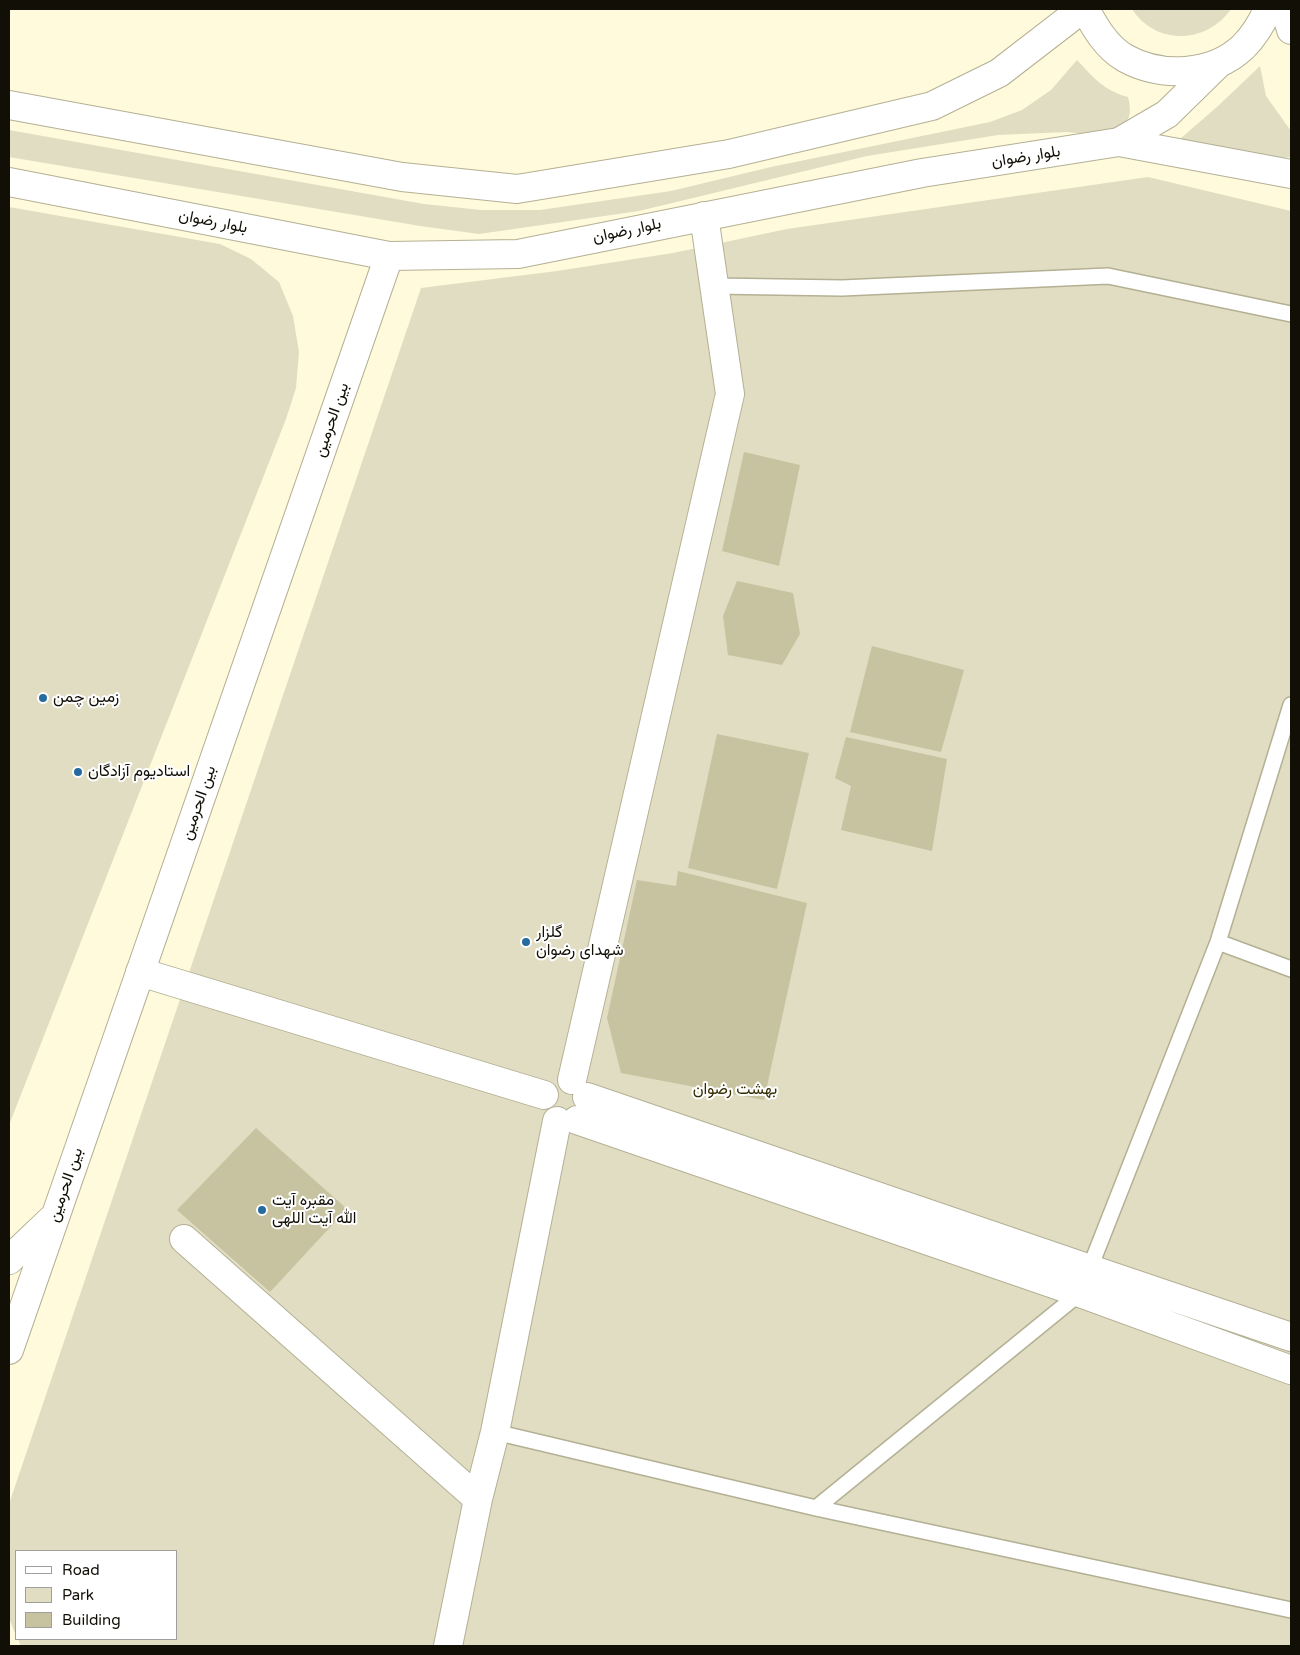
<!DOCTYPE html>
<html>
<head>
<meta charset="utf-8">
<style>
	body { margin:0 }
	#map { position:relative; width:1300px; height:1655px; overflow:hidden; background:#fffadc; font-family:"Varela Round",sans-serif }
	canvas { display:block }
	.frame { position:absolute; inset:0; border:10px solid #110f06; pointer-events:none }
	.legend { position:absolute; left:15px; top:1550px; width:162px; height:90px; box-sizing:border-box; background:#fff; border:1px solid #a09f9b; margin:0; padding:6px 9px; list-style:none; font-size:15px; color:#110f06 }
	.legend li { display:flex; align-items:center; gap:10px; height:25px }
	.legend b { width:25px; border:1px solid #a09f9b }
</style>
</head>
<body>
<div id="map">
<canvas width="1300" height="1655"></canvas>
<div class="frame"></div>
<ul class="legend">
<li><b style="height:6px;background:#fff"></b>Road</li>
<li><b style="height:14px;background:#e1ddc2"></b>Park</li>
<li><b style="height:14px;background:#c7c29f"></b>Building</li>
</ul>
</div>
<script>
const ctx = document.querySelector('canvas').getContext('2d');
ctx.lineJoin = 'round';
function fillPath(path, color) { ctx.fillStyle = color; ctx.fill(path, 'evenodd'); }
function strokePath(path, color, width, dash) { ctx.strokeStyle = color; ctx.lineWidth = width; ctx.lineCap = dash ? 'butt' : 'round'; ctx.setLineDash(dash || []); ctx.stroke(path); }
function write(font, color, halo, rows, align = 'center') {
  ctx.font = font + ' "Varela Round",Vazirmatn,sans-serif'; ctx.lineWidth = 4; ctx.setLineDash([]); ctx.textBaseline = 'middle'; ctx.strokeStyle = halo; ctx.fillStyle = color; for (const [text, x, y, turn = 0] of rows) {
    ctx.save(); ctx.translate(x, y); ctx.rotate((+turn || 0) * Math.PI / 180); ctx.textAlign = isNaN(turn) ? turn : align; if (halo) ctx.strokeText(text, 0, 0); ctx.fillText(text, 0, 0); ctx.restore();
  }
}
const green = new Path2D(`
	M1132,9H1231C1207,44 1156,46 1132,9Z
	M1077,60C1094,78 1103,90 1128,97C1132,114 1130,118 1120,132L1085,134L1067,132L998,135L867,156L639,211L479,234L420,226L9,157V130L424,204L481,210H540L671,191L771,167L990,122L1022,110L1051,90Z
	M1260,66L1266,96L1291,131V157L1280,158L1220,146L1173,145L1218,106Z
	M1148,177L1291,211V1646H21L18,1639H176V1551H16V1636L9,1618V1504L421,288L557,271L673,253L787,229Z
	M9,207L220,244L251,259L279,282L293,316L299,352L296,388L286,419L9,1125Z`);
const building = new Path2D(`
	M744,452L800,465L779,566L722,551Z
	M737,581L793,593L800,634L782,665L728,655L723,616Z
	M872,646L964,670L941,752L850,732Z
	M717,734L809,753L777,889L688,868Z
	M846,737L947,759L932,851L841,830L851,786L835,778Z
	M678,871L807,903L764,1100L621,1073L607,1018L637,880L676,886Z
	M256,1128L347,1209L270,1292L177,1210Z`);
const service = new Path2D(`
	M714,286L842,288L1108,276L1291,314
	M1218,942L1291,969
	M495,1432L816,1508L1291,1610
	M816,1508L1080,1293L1218,942L1291,705`);
const minor = new Path2D(`
	M140,972L544,1095
	M572,1080L730,394L704,216
	M587,1097L1090,1269L1291,1337
	M577,1120L1080,1293L1291,1370
	M184,1239L478,1499
	M448,1646L478,1499L495,1432L557,1121`);
const tertiary = new Path2D(`
	M1285,9L1291,30
	M1119,142L1291,174
	M9,1260L52,1219
	M9,1350L389,256`);
const secondary = new Path2D(`
	M1085,9C1095,27 1106,47 1125,58C1161,78 1212,76 1243,47C1254,36 1262,23 1268,9
	M9,105L402,177L517,189L729,154L932,106L999,73L1082,9
	M9,182L389,256L518,254L922,173L1119,142L1167,114L1219,63`);
const markers = [
	[43,698,5,"#256b9f"],
	[78,772,5,"#256b9f"],
	[526,942,5,"#256b9f"],
	[262,1210,5,"#256b9f"]
];
const streetNames = [
	["بلوار رضوان",1026,157,-9],
	["بلوار رضوان",213,222,11],
	["بلوار رضوان",627,231,-12],
	["بین الحرمین",332,420,-71],
	["بین الحرمین",199,803,-71],
	["بین الحرمین",66,1185,-71]
];
const poiNames = [
	["زمین چمن",53,698],
	["استادیوم آزادگان",88,772],
	["گلزار",536,933],
	["شهدای رضوان",536,951],
	["مقبره آیت",272,1201],
	["الله آیت اللهی",272,1219]
];
const parkNames = [
	["بهشت رضوان",735,1090]
];
fillPath(green, '#e1ddc2');
fillPath(building, '#c7c29f');
strokePath(service, '#b4b094', 18);
strokePath(minor, '#b4b094', 30);
strokePath(tertiary, '#b4b094', 30);
strokePath(secondary, '#b4b094', 30);
strokePath(service, '#fff', 15);
strokePath(minor, '#fff', 28);
strokePath(tertiary, '#fff', 28);
strokePath(secondary, '#fff', 28);
for (const [x, y, r, color] of markers) { const dot = new Path2D(); dot.arc(x, y, r, 0, 2 * Math.PI); ctx.fillStyle = color; ctx.fill(dot); strokePath(dot, '#fff', 2); }
write('16px', '#110f06', '#fff', streetNames);
write('16px', '#110f06', '#fff', poiNames, 'left');
write('16px', '#332c00', '#fff', parkNames);
</script>
</body>
</html>
